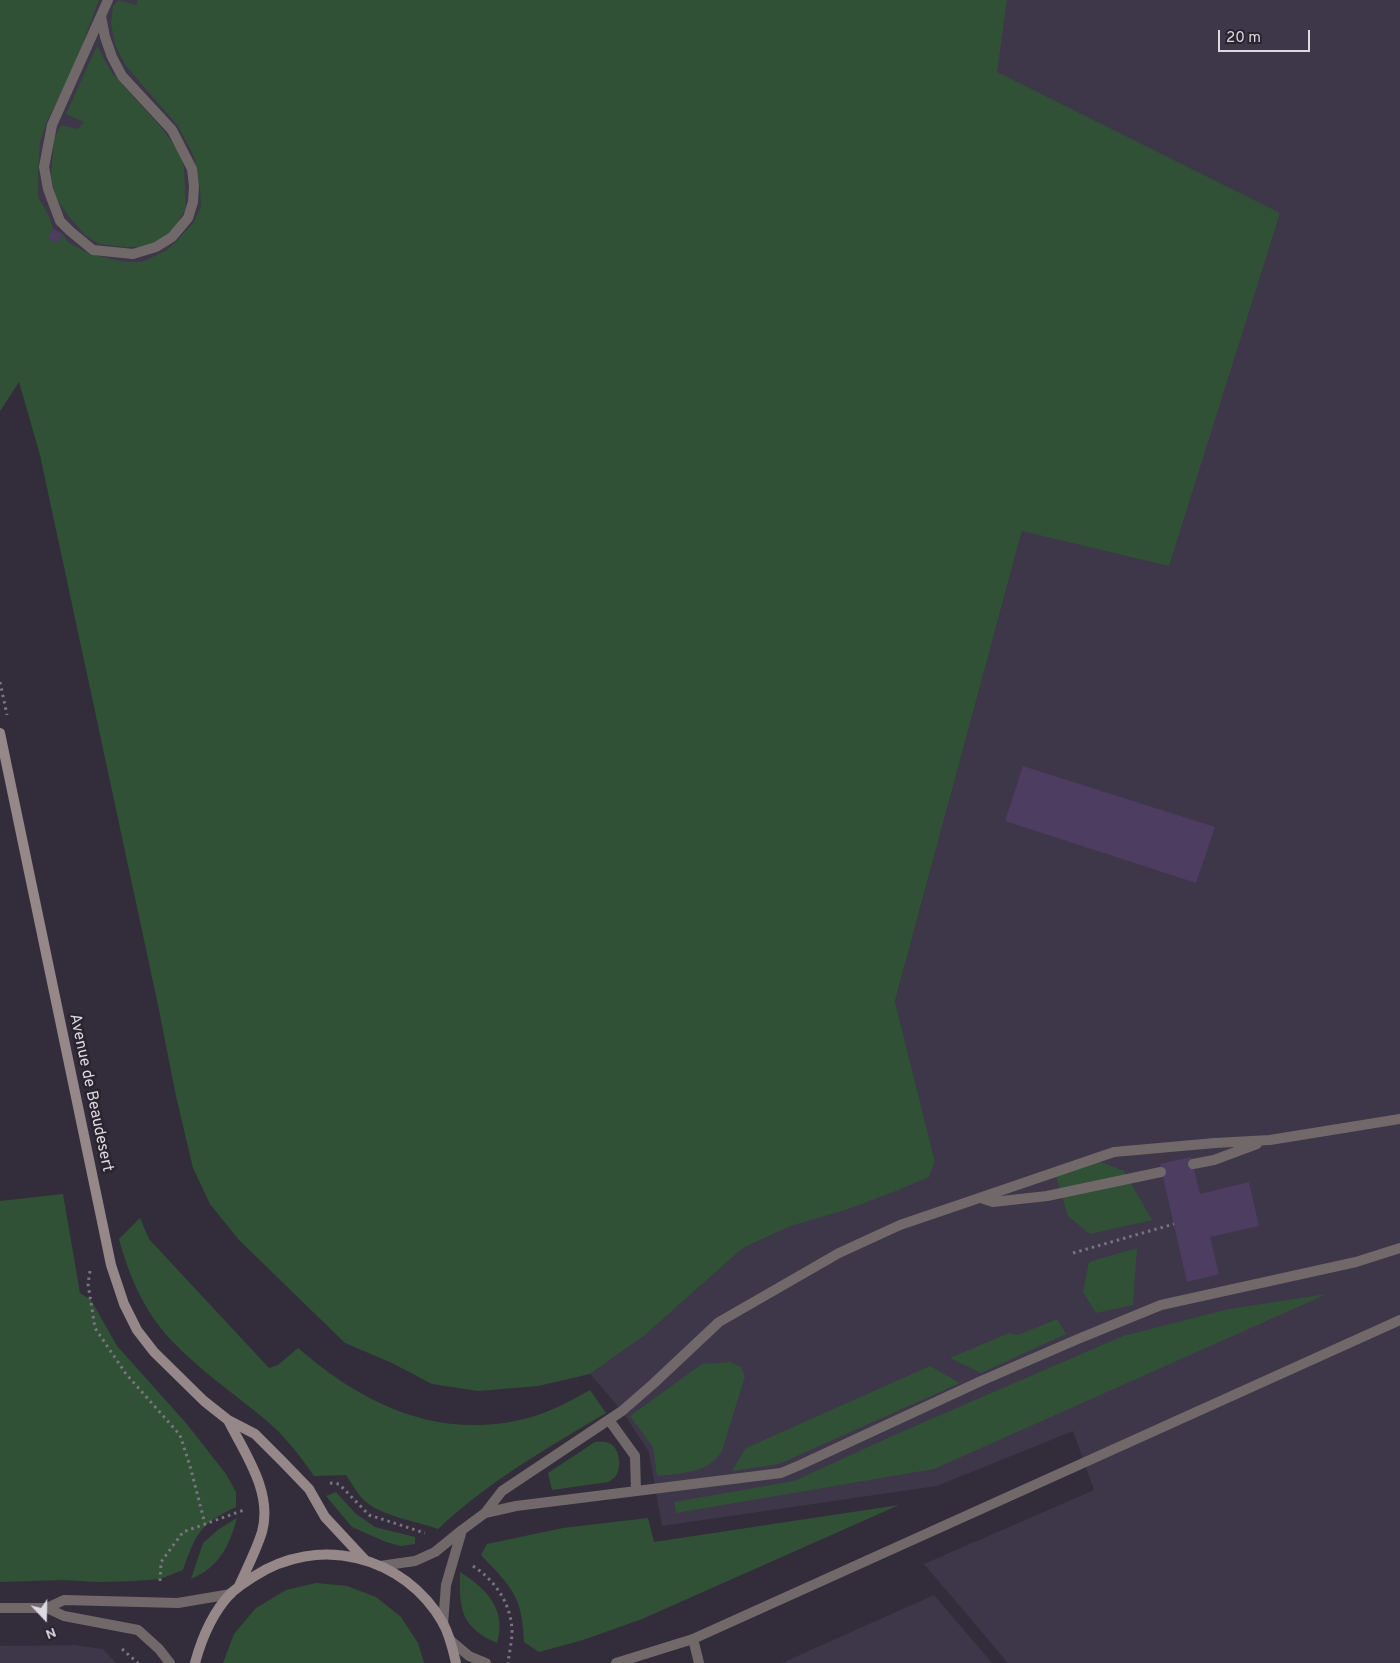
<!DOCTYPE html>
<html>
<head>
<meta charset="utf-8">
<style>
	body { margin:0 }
	#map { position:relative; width:1400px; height:1663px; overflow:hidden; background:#332d3b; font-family:Overpass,sans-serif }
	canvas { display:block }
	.north { position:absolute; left:20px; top:1593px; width:50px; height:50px; -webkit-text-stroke:4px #292430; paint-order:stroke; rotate:159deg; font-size:14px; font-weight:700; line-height:20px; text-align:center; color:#dcd9e2 }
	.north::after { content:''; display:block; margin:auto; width:18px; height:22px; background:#dcd9e2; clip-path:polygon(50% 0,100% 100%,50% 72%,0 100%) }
	.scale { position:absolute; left:1218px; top:30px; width:92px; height:22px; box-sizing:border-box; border:2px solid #dcd9e2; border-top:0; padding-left:6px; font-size:15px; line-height:18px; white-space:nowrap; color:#dcd9e2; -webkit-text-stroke:4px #292430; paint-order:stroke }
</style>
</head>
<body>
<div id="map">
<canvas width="1400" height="1663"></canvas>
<div class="north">N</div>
<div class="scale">20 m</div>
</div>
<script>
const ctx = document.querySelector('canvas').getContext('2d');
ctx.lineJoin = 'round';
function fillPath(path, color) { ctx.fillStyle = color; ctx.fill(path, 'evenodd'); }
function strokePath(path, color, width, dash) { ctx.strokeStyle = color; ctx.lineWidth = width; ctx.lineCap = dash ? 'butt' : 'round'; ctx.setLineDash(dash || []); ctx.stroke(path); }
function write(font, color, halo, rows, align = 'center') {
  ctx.font = font + ' Overpass,sans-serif'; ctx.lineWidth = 5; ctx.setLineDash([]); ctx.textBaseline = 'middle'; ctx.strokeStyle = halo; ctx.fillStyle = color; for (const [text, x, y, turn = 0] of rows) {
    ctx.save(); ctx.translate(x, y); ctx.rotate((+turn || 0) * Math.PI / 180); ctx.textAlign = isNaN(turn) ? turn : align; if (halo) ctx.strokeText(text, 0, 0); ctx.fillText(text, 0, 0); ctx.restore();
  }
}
const built = new Path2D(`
	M0,0H1400V1663H1008L924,1564L1094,1490L1073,1431L937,1486L662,1526L649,1452L622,1411L590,1374L645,1335L743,1248L791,1226L891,1193L935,1161L895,1001L1022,531L1280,213L19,381L0,411Z
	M934,1595L992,1663H782L813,1649Z
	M74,1645L103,1649L116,1663H0V1646Z`);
const green = new Path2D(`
	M0,0H99L72,72L47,121L40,142L38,173V197L49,216L53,229L49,239L58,243L63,234L68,242L90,254L125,262H142L167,250L175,243L194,222L201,206L200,187L194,156L178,126L126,66L115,45L111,23L113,6L119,0L136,5L138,0H1007L997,72L1280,213L1169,566L1022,531L895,1001L935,1161L929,1177L891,1193L848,1209L791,1226L743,1248L645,1335L590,1374L538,1386L478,1391L432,1384L392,1363L345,1343L239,1240L210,1204L193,1168L176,1096L158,1005L40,455L19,382L0,411Z
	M97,46L112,73L160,126L179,152L184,167L186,208L178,222L169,233L156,242L140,247H125L99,244L85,235L67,214L56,198L51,176L54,139L61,125L78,129L84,122L66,114Z
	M1095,1160L1124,1171L1152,1220L1090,1234L1068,1216L1056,1176Z
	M63,1194L80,1293L91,1300L117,1346L186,1423L226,1474L236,1492V1507C200,1524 196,1533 183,1570L160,1579L134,1581L98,1582L62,1580L0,1582V1201Z
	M140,1218L149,1239L269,1368L278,1365L298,1348C366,1407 444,1443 535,1416C554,1410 572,1400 590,1390L606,1413C547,1448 488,1482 438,1529C416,1521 381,1516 365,1501C357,1494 352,1483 346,1475L314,1476C300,1456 286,1437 267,1421C235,1394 199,1370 171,1340C144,1311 129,1276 119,1239Z
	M1137,1248L1133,1305L1096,1313L1083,1292L1089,1262Z
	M1327,1294L934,1469L676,1513L674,1502L794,1481L899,1433L1123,1336L1229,1309Z
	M1057,1319L1066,1334L981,1373L950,1358L1009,1333L1018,1335Z
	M730,1362L741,1367L745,1376L722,1451C708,1474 681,1473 657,1476L653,1447L630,1416L702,1364Z
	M930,1366L960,1383L779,1464L732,1471L746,1448Z
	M595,1442C600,1442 606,1441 611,1444C620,1450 622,1469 615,1477C613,1479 611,1480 608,1482L552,1490L548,1473Z
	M336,1492L355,1513L375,1527L415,1537V1544L401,1546L386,1542L352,1527L326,1496Z
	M899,1505L642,1619L583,1640L539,1652L524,1642C522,1595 512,1588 481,1555L487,1544L563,1528L648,1518L654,1542Z
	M237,1518C229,1547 219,1567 191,1579L203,1543L219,1529Z
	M460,1572C487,1589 507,1610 497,1643C461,1627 459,1610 460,1572Z
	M316,1583L347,1586L376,1597L401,1617L418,1643L424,1663H223L234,1634L256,1608L286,1590Z`);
const building = new Path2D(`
	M53,229L63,234L58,243L48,238Z
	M1023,766L1215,827L1196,883L1005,821Z
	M1191,1157L1200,1194L1249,1182L1259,1226L1210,1237L1219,1274L1187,1282L1160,1164Z`);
const path = new Path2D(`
	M0,682L7,715
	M1073,1253L1174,1224
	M90,1271L88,1284L95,1328L126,1374L180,1435L190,1466L205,1524
	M330,1483L339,1484L369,1515L425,1533
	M473,1566C496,1581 511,1604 512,1631C512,1642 509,1653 508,1663
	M160,1581L161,1562L183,1532L244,1510
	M122,1649L138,1663`);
const lane = new Path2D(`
	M101,16L105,37L112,57L122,76L172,130L192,169L194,186L193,202L188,218L172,237L156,247L133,254L93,250L70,231L60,221L48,189L44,167L52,125L108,0
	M1193,1164L1214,1160L1257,1144
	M981,1198L993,1202L1047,1196L1161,1172
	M609,1420L635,1456L636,1491
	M485,1513L516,1506L781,1473L800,1465L981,1381L1078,1339L1161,1305L1356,1262L1400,1248
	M462,1530L485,1513L502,1491L622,1411L653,1384L719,1322L839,1253L900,1225L1114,1152L1215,1143L1270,1140L1400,1119
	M380,1566L415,1561L435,1552L462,1530L446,1585L443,1624
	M693,1639L699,1663
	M450,1640L469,1656L486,1663
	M616,1663L693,1639L1400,1320`);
const street = new Path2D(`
	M0,1608H47L64,1600L178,1603L231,1594
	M47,1608L64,1616L138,1630L159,1649L170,1663`);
const secondary = new Path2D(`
	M0,733L100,1212L111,1265L124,1304L137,1330L154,1352L204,1401L228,1420L255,1434L283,1462L309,1489L325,1517L365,1560
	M228,1420C245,1454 273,1492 262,1532C256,1551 247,1568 239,1586
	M195,1663C202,1637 212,1613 231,1593C238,1587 245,1582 253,1577C318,1534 404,1555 443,1623C450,1636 453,1650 456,1663`);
const streetNames = [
	["Avenue de Beaudesert",90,1093,78]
];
fillPath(built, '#3e3649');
fillPath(green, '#315136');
fillPath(building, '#4c3d61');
strokePath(path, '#797480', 3, [2.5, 4]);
strokePath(lane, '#716969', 10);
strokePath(street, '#716969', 10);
strokePath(secondary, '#968889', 10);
write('16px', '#dcd9e2', '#292430', streetNames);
</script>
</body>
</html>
